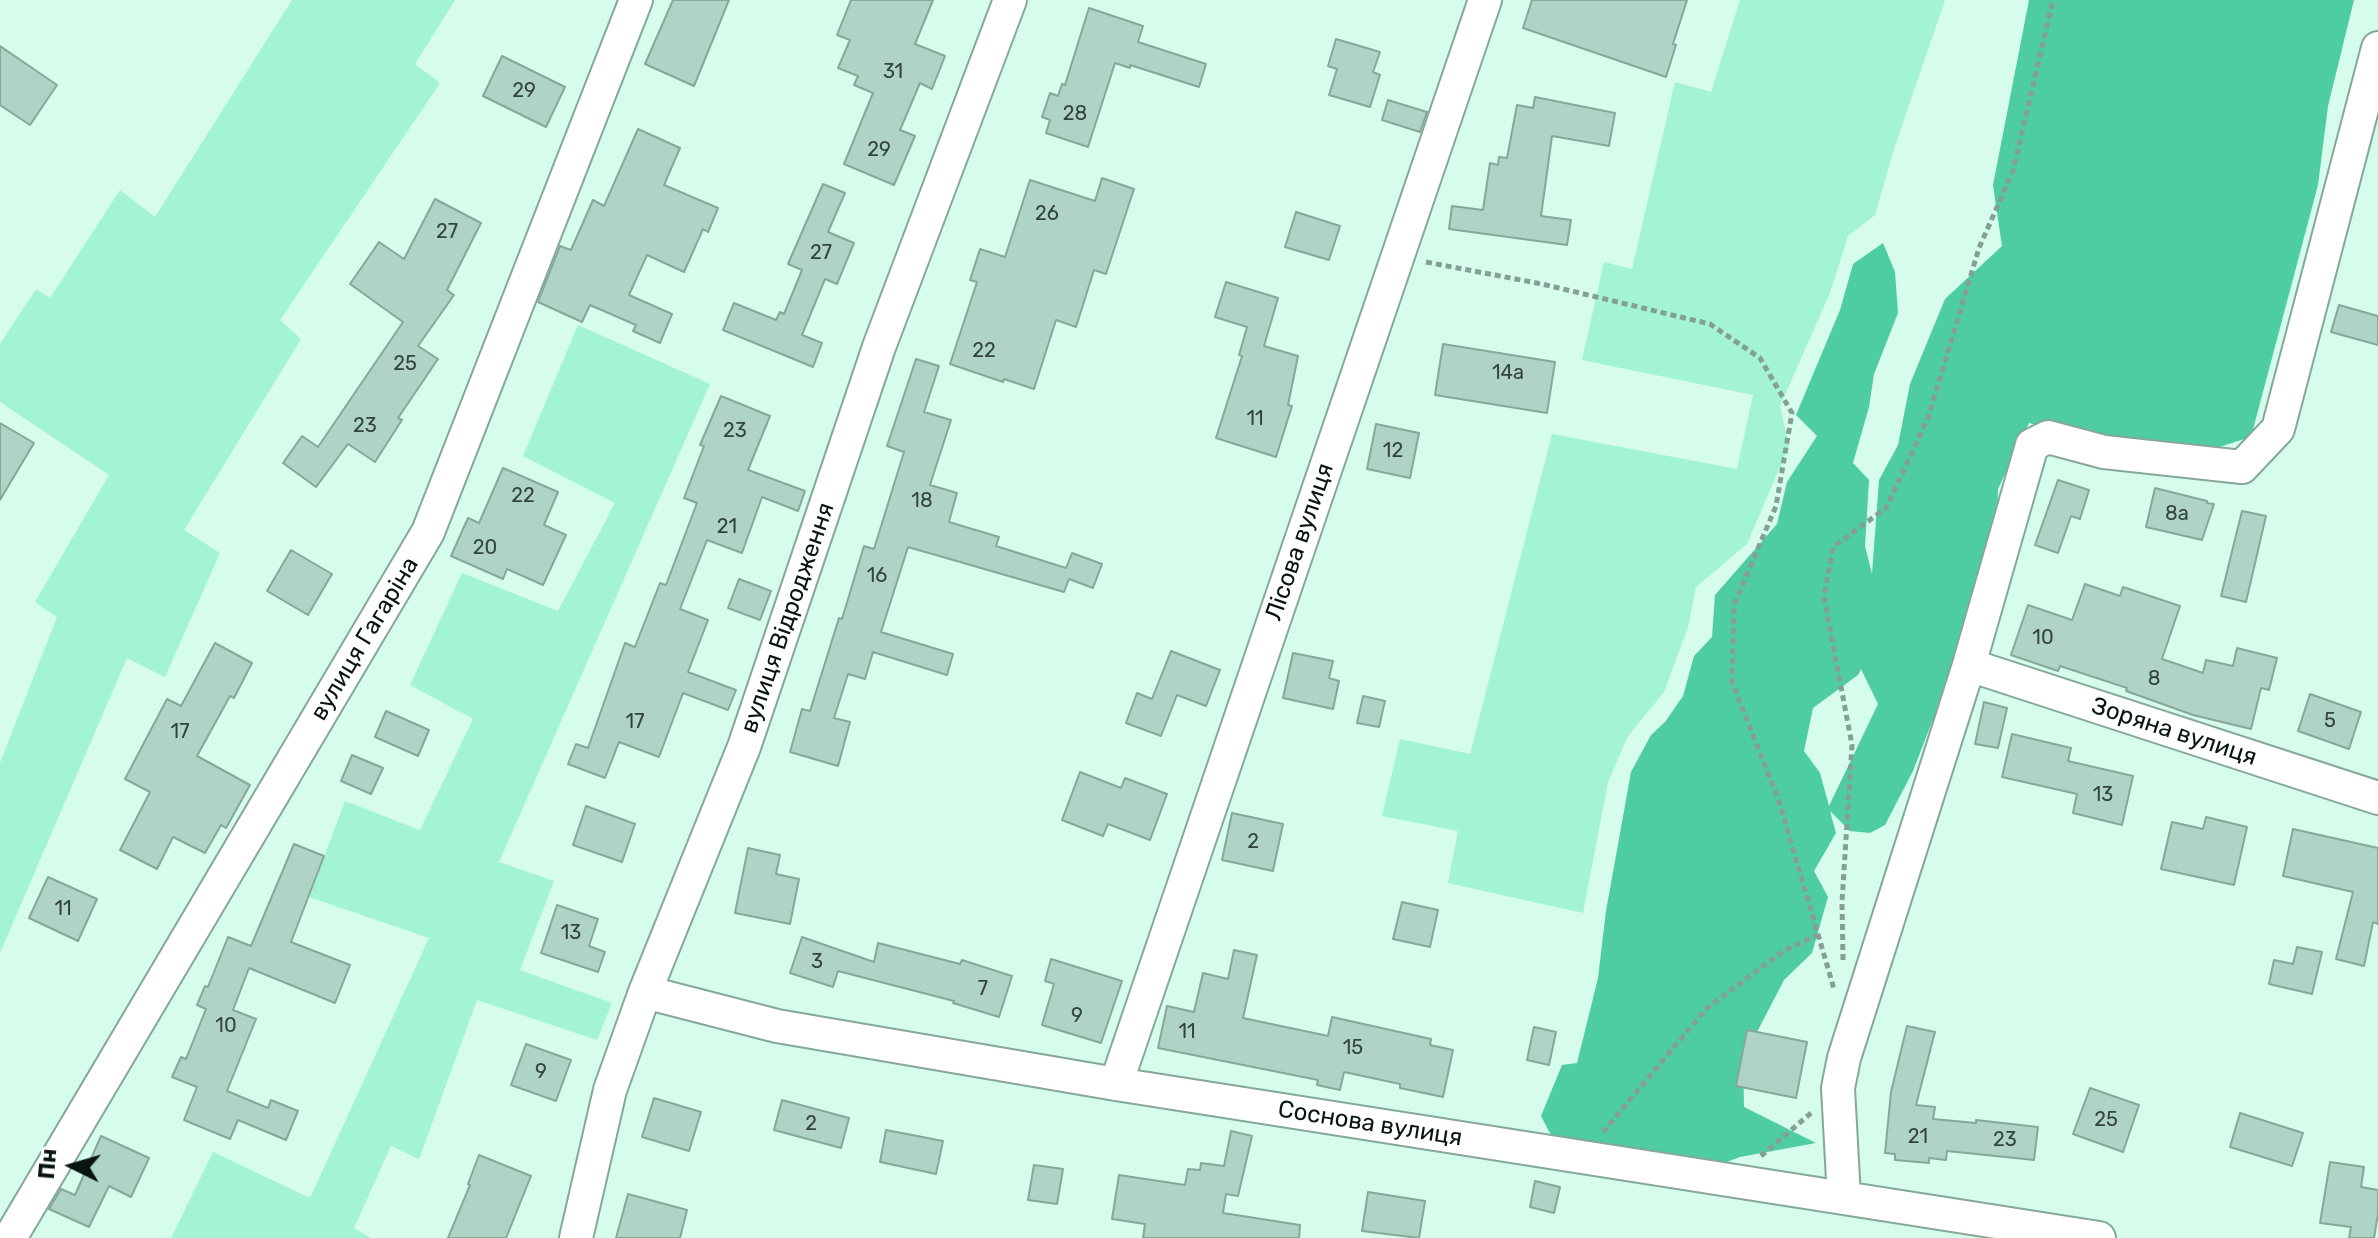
<!DOCTYPE html>
<html>
<head>
<meta charset="utf-8">
<style>
	body { margin:0 }
	#map { position:relative; width:2378px; height:1238px; overflow:hidden; background:#d6fcec; font-family:Rubik,sans-serif }
	canvas { display:block }
	.north { position:absolute; left:32px; top:1126px; width:80px; height:80px; -webkit-text-stroke:6px #fff; paint-order:stroke; rotate:275deg; font-size:22px; font-weight:700; line-height:32px; text-align:center; color:#081510 }
	.north::after { content:''; display:block; margin:auto; width:28px; height:36px; background:#081510; clip-path:polygon(50% 0,100% 100%,50% 72%,0 100%) }
</style>
</head>
<body>
<div id="map">
<canvas width="2378" height="1238"></canvas>
<div class="north">Пн</div>
</div>
<script>
const ctx = document.querySelector('canvas').getContext('2d');
ctx.lineJoin = 'round';
function fillPath(path, color) { ctx.fillStyle = color; ctx.fill(path, 'evenodd'); }
function strokePath(path, color, width, dash) { ctx.strokeStyle = color; ctx.lineWidth = width; ctx.lineCap = dash ? 'butt' : 'round'; ctx.setLineDash(dash || []); ctx.stroke(path); }
function write(font, color, halo, rows, align = 'center') {
  ctx.font = font + ' Rubik,sans-serif'; ctx.lineWidth = 7; ctx.setLineDash([]); ctx.textBaseline = 'middle'; ctx.strokeStyle = halo; ctx.fillStyle = color; for (const [text, x, y, turn = 0] of rows) {
    ctx.save(); ctx.translate(x, y); ctx.rotate((+turn || 0) * Math.PI / 180); ctx.textAlign = isNaN(turn) ? turn : align; if (halo) ctx.strokeText(text, 0, 0); ctx.fillText(text, 0, 0); ctx.restore();
  }
}
const green = new Path2D(`
	M292,0H455L415,64L440,83L280,320L301,339L184,530L220,553L165,677L127,658L0,953V763L57,617L35,602L109,475L0,402V344L36,289L50,298L120,190L155,217Z
	M1740,0H1945L1893,152L1875,215L1848,236L1830,293L1780,406L1789,446L1747,544L1696,587L1688,627L1664,692L1628,736L1608,782L1583,913L1448,883L1458,831L1382,816L1400,739L1470,754L1552,434L1737,469L1753,395L1582,360L1604,262L1632,269L1675,82L1711,92Z
	M578,325L710,384L499,862L554,881L520,970L612,1003L597,1040L477,1000L419,1159L391,1146L354,1228L371,1238H171L213,1152L310,1198L429,938L309,897L345,801L420,830L473,719L410,685L462,573L558,611L615,503L523,456Z`);
const forest = new Path2D(`
	M2029,0H2354L2328,106L2318,185L2251,437L2200,453L2077,435L2029,423L1998,489L1996,556L1913,771L1885,825L1870,833L1850,831L1830,811L1836,833L1814,871L1828,897L1812,953L1784,980L1743,1059L1744,1107L1816,1143L1740,1157L1700,1172L1564,1160L1541,1116L1562,1065L1577,1063L1598,978L1606,911L1631,772L1651,735L1665,722L1683,696L1694,656L1712,637L1715,595L1777,524L1787,482L1817,436L1796,415L1840,310L1853,264L1883,243L1895,272L1898,313L1874,374L1869,407L1853,463L1869,480L1865,546L1872,574L1879,480L1898,445L1910,384L1945,299L2002,246L1993,185ZM1861,669L1878,704L1829,806L1820,773L1804,751L1813,708L1858,675Z`);
const building = new Path2D(`
	M673,0H729L694,86L645,64Z
	M851,0H933L915,44L945,56L932,89L920,83L900,130L915,136L894,185L844,164L873,93L854,85L858,76L838,68L850,40L837,35Z
	M1532,0H1687L1673,44L1676,45L1666,77L1523,28Z
	M1089,8L1143,26L1138,42L1206,64L1199,87L1130,65V68L1115,63L1088,147L1046,133L1050,120L1042,117L1050,93L1058,96L1062,84L1065,85Z
	M1336,39L1380,52L1373,72L1380,75L1370,107L1329,95L1337,69L1328,66Z
	M0,46L57,85L30,125L0,105Z
	M502,56L565,87L546,127L483,96Z
	M1535,97L1615,113L1609,146L1552,136L1541,216L1571,220L1567,245L1449,229L1452,206L1483,210L1490,163L1498,165L1499,157L1507,158L1517,105L1533,108Z
	M1388,100L1427,112L1420,132L1382,120Z
	M638,129L680,148L664,185L718,208L708,232L703,229L684,272L647,255L629,295L672,314L660,343L633,331L636,325L590,305L582,322L538,302L560,246L571,250L593,200L604,206Z
	M1102,178L1134,189L1106,274L1094,270L1076,327L1056,320L1034,389L1004,379L1003,382L950,364L977,282L970,280L980,249L1005,257L1030,180L1095,201Z
	M823,184L845,193L828,232L854,243L837,284L825,279L802,335L822,343L813,367L723,330L734,303L776,320L780,312L784,314L802,270L788,264Z
	M435,199L481,223L447,290L454,295L418,346L438,359L398,418L402,420L375,462L348,444L316,487L283,463L302,436L318,447L403,322L350,284L379,242L404,259Z
	M1296,212L1340,226L1329,260L1285,247Z
	M1226,282L1278,298L1264,346L1298,356L1288,405L1292,406L1276,457L1216,438L1242,356L1239,355L1247,327L1215,317Z
	M2339,305L2378,316V345L2331,332Z
	M1443,344L1555,362L1547,413L1435,395Z
	M916,359L939,366L924,412L951,420L930,485L957,493L949,522L999,537L996,546L1066,568L1072,553L1102,564L1093,588L1069,579L1064,592L908,547L881,632L953,654L947,675L873,652L865,679L848,674L834,718L850,722L838,766L790,752L802,709L810,711L839,618L842,619L864,546L874,549L904,452L887,446Z
	M721,396L770,416L748,470L805,491L798,511L762,497L742,553L707,540L680,609L708,620L688,672L736,690L728,710L683,693L659,757L619,742L605,778L568,764L576,744L588,748L625,643L635,647L660,583L666,585L697,503L684,498L704,446L700,445Z
	M0,423L34,443L0,500Z
	M1376,424L1419,433L1410,478L1367,469Z
	M503,468L558,492L544,525L566,535L543,585L507,569L503,579L451,556L468,518L479,523Z
	M2058,480L2089,490L2080,519L2071,516L2058,553L2035,545Z
	M2155,488L2207,501V503L2214,504L2202,540L2146,527Z
	M2242,511L2266,516L2246,602L2221,596Z
	M291,550L332,574L308,615L267,591Z
	M739,579L771,591L760,620L728,608Z
	M2085,584L2120,596L2123,587L2180,606L2162,659L2203,673L2206,660L2233,666L2237,648L2277,658L2269,690L2261,688L2251,729L2193,715L2126,691L2127,688L2060,666L2058,671L2011,655L2028,605L2072,620Z
	M215,643L252,663L234,698L230,696L197,756L250,785L226,828L221,825L205,853L173,837L157,869L120,850L150,792L125,779L167,699L181,706Z
	M1171,651L1220,670L1206,706L1177,695L1161,736L1126,723L1137,693L1152,699Z
	M1293,653L1333,661L1329,678L1339,681L1333,709L1283,698Z
	M2310,694L2361,712L2349,749L2298,731Z
	M1363,696L1385,701L1379,727L1357,723Z
	M1984,702L2007,708L1998,748L1975,744Z
	M386,711L429,730L418,756L375,737Z
	M2012,734L2071,748L2068,761L2133,776L2122,825L2073,813L2077,794L2002,777Z
	M352,755L383,768L371,794L341,781Z
	M1080,772L1121,788L1125,778L1167,794L1150,840L1108,824L1103,836L1062,820Z
	M586,806L635,824L622,862L573,845Z
	M1232,813L1283,824L1273,871L1222,860Z
	M2206,817L2247,827L2234,885L2161,869L2172,822L2203,829Z
	M2293,829L2378,848V924L2373,922L2364,966L2336,959L2353,892L2283,876Z
	M294,844L324,856L291,942L350,965L335,1003L249,968L233,1010L256,1019L227,1091L268,1108L271,1100L298,1111L286,1140L238,1120L230,1139L184,1120L197,1087L172,1077L181,1057L186,1059L206,1009L197,1005L205,986L208,987L228,937L251,946Z
	M748,848L780,855L776,874L799,879L790,924L735,913Z
	M48,877L97,899L78,941L29,918Z
	M1402,902L1438,910L1430,947L1393,939Z
	M557,905L598,919L589,946L605,952L598,972L541,953Z
	M802,937L874,962L878,943L960,964L962,960L1012,976L999,1017L953,1003L954,1001L838,971L833,987L790,973Z
	M2297,947L2322,952L2312,994L2269,984L2274,960L2293,964Z
	M1234,950L1257,955L1243,1018L1328,1036L1332,1017L1431,1039L1430,1045L1453,1050L1443,1097L1400,1088V1084L1344,1072L1340,1090L1317,1085L1318,1080L1158,1048L1167,1006L1194,1012L1203,973L1228,979Z
	M1051,959L1122,981L1101,1043L1042,1025L1054,984L1045,981Z
	M1907,1026L1935,1032L1916,1105L1935,1107L1933,1119L1976,1123V1120L2038,1127L2034,1160L1947,1151L1946,1160L1929,1158V1163L1895,1160V1154L1885,1153L1891,1092Z
	M1534,1027L1556,1032L1549,1065L1527,1060Z
	M1747,1030L1807,1042L1796,1098L1736,1086Z
	M526,1044L571,1060L556,1101L511,1085Z
	M2090,1088L2139,1105L2123,1152L2073,1134Z
	M654,1098L701,1112L689,1151L642,1137Z
	M782,1100L849,1118L841,1148L774,1130Z
	M2240,1113L2303,1133L2292,1166L2230,1147Z
	M886,1130L943,1141L936,1174L880,1162Z
	M1231,1131L1252,1136L1238,1196L1226,1194L1223,1213L1300,1225L1299,1238H1143L1145,1224L1112,1219L1119,1175L1185,1185L1188,1169L1200,1170L1201,1163L1224,1166Z
	M101,1136L149,1158L131,1197L109,1186L89,1227L49,1209L61,1189L75,1195Z
	M479,1155L531,1176L506,1238H448L470,1185L468,1184Z
	M2330,1162L2364,1167L2361,1187L2378,1190V1214L2374,1238H2349L2351,1227L2320,1223Z
	M1034,1165L1063,1169L1057,1204L1028,1200Z
	M1535,1181L1560,1187L1554,1213L1530,1207Z
	M1368,1192L1425,1201L1419,1238L1362,1231Z
	M628,1194L687,1210L680,1238H616Z`);
const path = new Path2D(`
	M1426,262L1542,284L1710,324L1760,358L1792,413L1776,506L1734,605L1732,682L1779,801L1834,989
	M1843,960L1842,902L1852,745L1824,597L1833,547L1886,508L1928,418L1979,248L2013,171L2053,0
	M1603,1132L1707,1008L1785,950L1818,935
	M1761,1156L1811,1113`);
const street = new Path2D(`
	M1969,665L2378,798
	M645,992L777,1026L1116,1084L2099,1238
	M1116,1084L1485,0
	M1844,1198L1838,1088L1844,1058L1969,665L2032,445L2048,437L2104,452L2242,467L2278,429L2378,48
	M10,1238L428,532L636,0
	M576,1238L610,1090L645,992L744,747L879,347L1010,0`);
const numberNames = [
	["31",893,72],
	["29",524,91],
	["28",1075,114],
	["29",879,150],
	["26",1047,214],
	["27",447,232],
	["27",821,253],
	["22",984,351],
	["25",405,364],
	["14а",1508,373],
	["11",1255,419],
	["23",365,426],
	["23",735,431],
	["12",1393,451],
	["22",523,496],
	["18",922,501],
	["8а",2177,514],
	["21",727,527],
	["20",485,548],
	["16",877,576],
	["10",2043,638],
	["8",2154,679],
	["5",2330,721],
	["17",635,722],
	["17",180,732],
	["13",2103,795],
	["2",1253,842],
	["11",63,909],
	["13",571,933],
	["3",817,962],
	["7",983,989],
	["9",1077,1016],
	["10",226,1026],
	["11",1187,1032],
	["15",1353,1048],
	["9",541,1072],
	["25",2106,1120],
	["2",811,1124],
	["21",1918,1137],
	["23",2005,1140]
];
const streetNames = [
	["Лісова вулиця",1300,542,-71],
	["вулиця Відродження",788,618,-71],
	["вулиця Гагаріна",365,639,-59],
	["Зоряна вулиця",2174,732,18],
	["Соснова вулиця",1370,1124,9]
];
fillPath(green, '#a2f4d3');
fillPath(forest, '#4ecca2');
fillPath(building, '#afd3c4');
strokePath(building, '#85a899', 2);
strokePath(street, '#85a899', 36);
strokePath(path, '#84a095', 5, [6, 4]);
strokePath(street, '#fff', 32);
write('20px', '#32443d', null, numberNames);
write('24px', '#081510', '#fff', streetNames);
</script>
</body>
</html>
